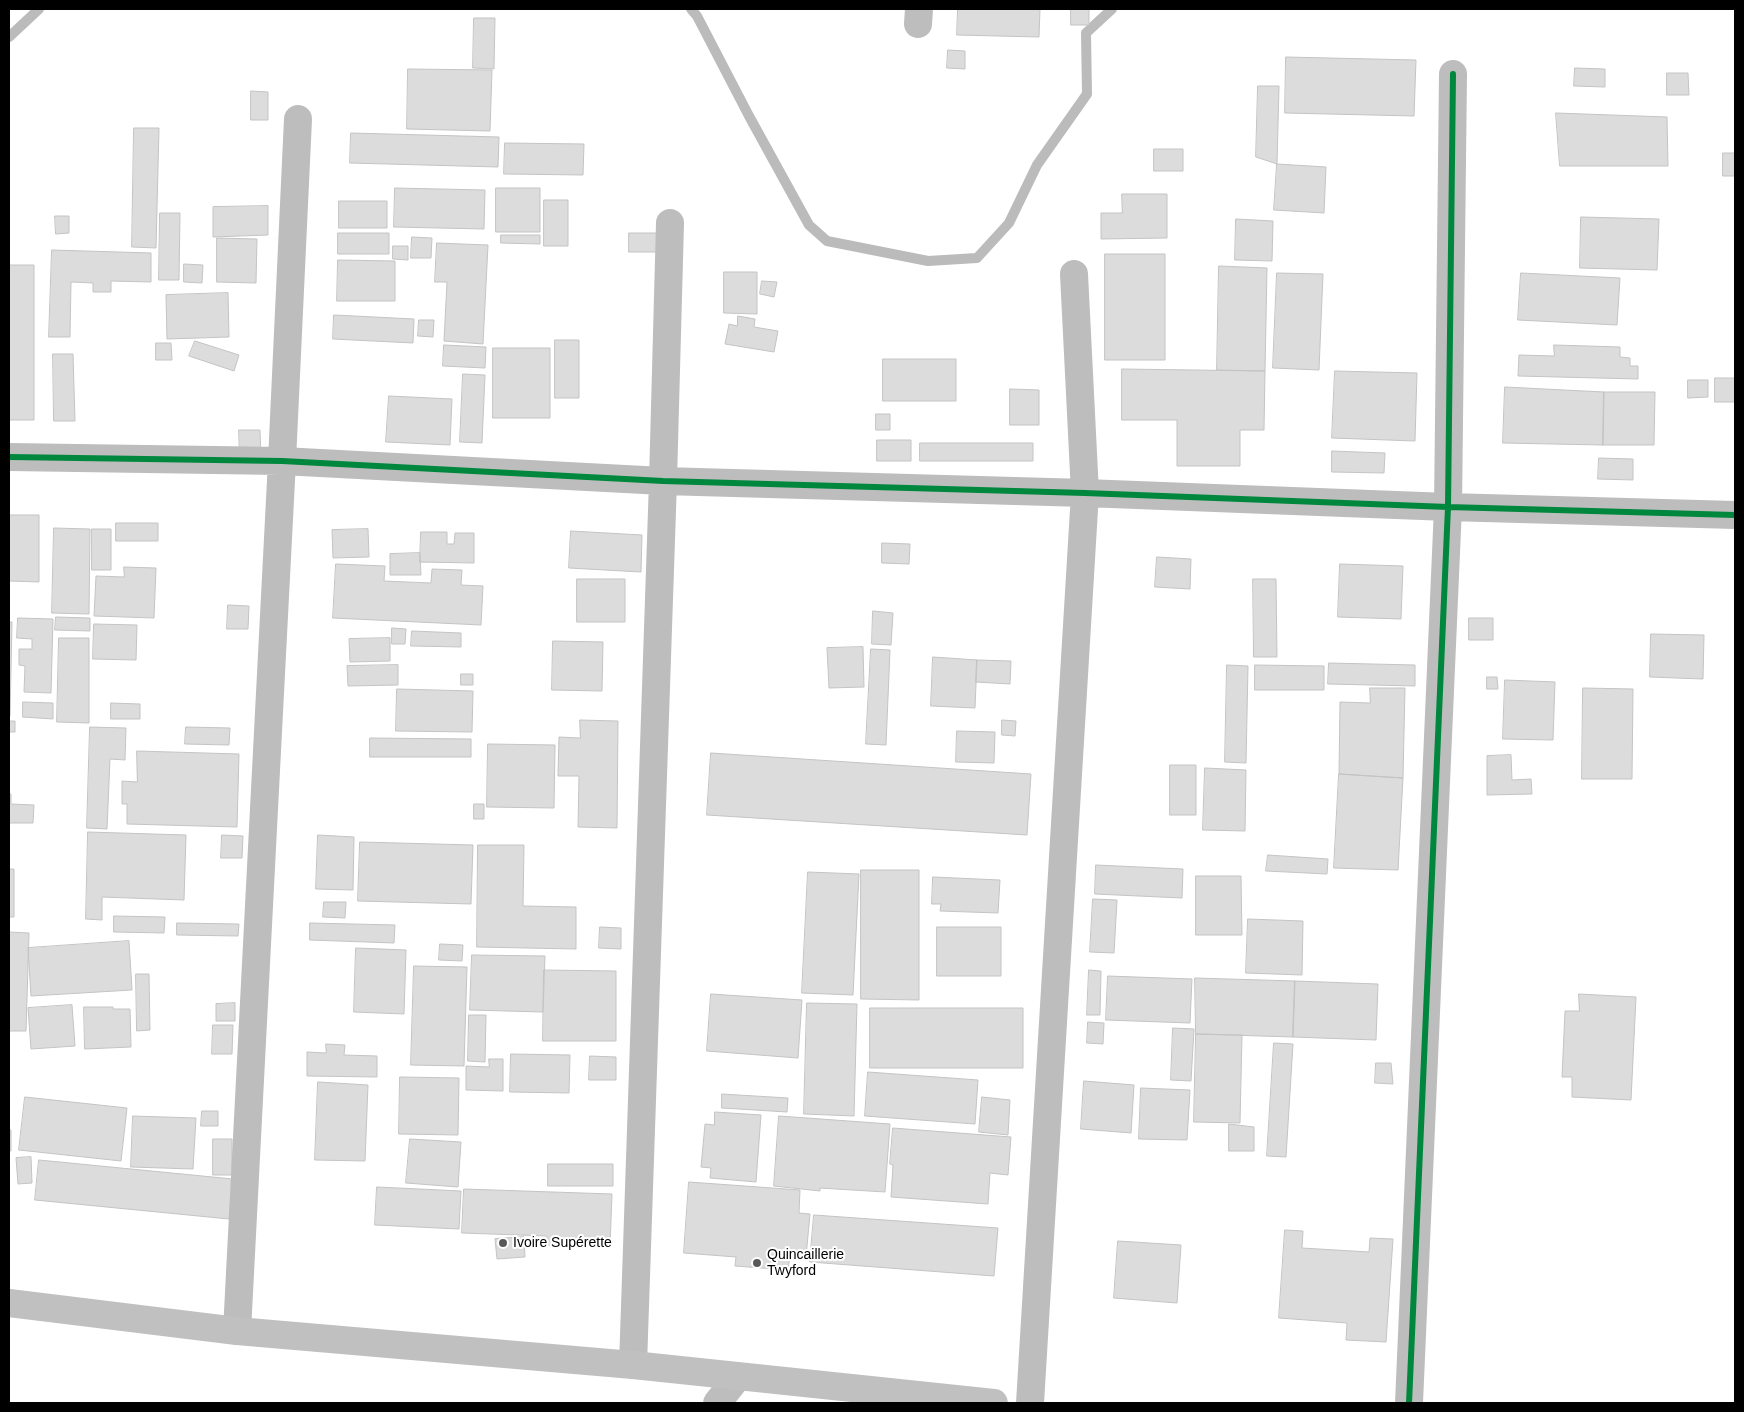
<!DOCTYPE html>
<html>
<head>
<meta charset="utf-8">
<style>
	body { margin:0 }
	#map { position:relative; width:1744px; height:1412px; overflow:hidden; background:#fff; font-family:Helvetica,sans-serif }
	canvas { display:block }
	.frame { position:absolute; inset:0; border:10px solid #000; pointer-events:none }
</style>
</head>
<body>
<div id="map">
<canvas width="1744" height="1412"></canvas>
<div class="frame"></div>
</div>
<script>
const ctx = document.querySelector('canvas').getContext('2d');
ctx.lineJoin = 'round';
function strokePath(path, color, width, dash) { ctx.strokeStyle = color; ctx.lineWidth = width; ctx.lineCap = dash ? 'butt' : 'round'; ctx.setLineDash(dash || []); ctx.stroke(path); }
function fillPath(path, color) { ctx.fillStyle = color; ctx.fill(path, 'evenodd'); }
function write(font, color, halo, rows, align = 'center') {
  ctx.font = font + ' Helvetica,sans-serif'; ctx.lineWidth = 4; ctx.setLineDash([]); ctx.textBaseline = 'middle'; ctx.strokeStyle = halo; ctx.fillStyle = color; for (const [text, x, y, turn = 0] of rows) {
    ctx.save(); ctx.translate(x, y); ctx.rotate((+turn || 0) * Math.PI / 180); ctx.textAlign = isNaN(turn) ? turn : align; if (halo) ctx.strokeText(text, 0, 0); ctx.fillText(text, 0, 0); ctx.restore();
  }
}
const stream = new Path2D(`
	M691,9L697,16L749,116L809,225L827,241L928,261L977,258L1009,223L1037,165L1087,94L1086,33L1112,9
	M9,37L39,9`);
const building = new Path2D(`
	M958,9H1040L1039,37L957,35Z
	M1071,9H1089V25H1071Z
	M474,18H495L494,69L473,68Z
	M948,50L965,51V69L947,68Z
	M1286,57L1416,60L1414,116L1285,113Z
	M1575,68L1605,69V87L1574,86Z
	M408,69L492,70L490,131L407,129Z
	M1667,73H1688L1689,95H1667Z
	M1258,86H1279L1277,164L1256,157Z
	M251,91L268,92V120H251Z
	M1556,113L1667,117L1668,166H1560Z
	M134,128H159L156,248L132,247Z
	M351,133L499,137L498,167L350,163Z
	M505,143L584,144L583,175L504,174Z
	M1154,149H1183V171H1154Z
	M1723,153H1735V176H1723Z
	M1277,164L1326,167L1324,213L1274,210Z
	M395,188L485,190L484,229L394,227Z
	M496,188H540V232H496Z
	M1122,194H1167V238L1101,239V213H1122Z
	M544,200H568V246H544Z
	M339,201H387V228H339Z
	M268,206V235L213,237V207Z
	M160,213H180L179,280H159Z
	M55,216H69V233L56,234Z
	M1581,217L1659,219L1657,270L1580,268Z
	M1236,219L1273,221L1272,261L1235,260Z
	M338,233H389V254H338Z
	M629,233H659V252H629Z
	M501,235H540V244L501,243Z
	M412,237L432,238L431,258H411Z
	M217,238L257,239L256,283L217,282Z
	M437,243L488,245L483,344L444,341L447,282H435Z
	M393,246H408V260L393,259Z
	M52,250L151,253V282L111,281V292H93V283L71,282L70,337H49Z
	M1105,254H1165V360H1105Z
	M338,260L395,261V301H337Z
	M184,264L203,265L202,283L184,282Z
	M9,265H34V420H9Z
	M1219,266L1267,268L1265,371L1217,370Z
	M724,272H757V314L724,313Z
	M1277,273L1323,274L1319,370L1273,368Z
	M1521,273L1620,278L1617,325L1518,320Z
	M762,281L777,282L774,297L760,294Z
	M228,293L229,337L167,339L166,295Z
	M334,315L414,319L413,343L333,339Z
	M738,316L755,319L754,327L778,331L774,352L725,344L729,324L737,326Z
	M419,320H434L433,337L418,336Z
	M555,340H579V398H555Z
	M195,341L239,355L234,371L189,356Z
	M156,343H171L172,360H156Z
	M444,345L486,347L485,368L443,366Z
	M1554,345L1620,347V357L1630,358V366H1638V379L1518,376L1519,355L1554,356Z
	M493,348H550V418H493Z
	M53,354H73L75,421H54Z
	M883,359H956V401H883Z
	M1122,369L1265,371L1264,430H1240V466H1177V420H1122Z
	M1335,371L1417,373L1415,441L1332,438Z
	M463,374L485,375L482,443L460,442Z
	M1715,378H1735V402H1715Z
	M1688,380H1708V397L1688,398Z
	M1505,387L1604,392L1603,445L1503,443Z
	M1010,389L1039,390V425H1010Z
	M1604,392H1655L1654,445H1603Z
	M389,396L452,399L450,445L386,442Z
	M876,414H890V430H876Z
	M239,430H260L261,458H240Z
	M877,440H911V461H877Z
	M920,443H1033V461H920Z
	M1332,451L1385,453L1384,473L1332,472Z
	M1599,458L1633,459V480L1598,479Z
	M9,515H39V582L9,581Z
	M116,523H158V541H116Z
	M54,528L90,529L89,614L52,613Z
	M92,529H111V570H92Z
	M368,529L369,557L333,558L332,530Z
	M571,531L642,535L641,572L569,568Z
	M421,532H447V544H454L455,533H474V563L420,562Z
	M882,543L910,544L909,564L882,563Z
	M420,553L421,575H390V554Z
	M1157,557L1191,559L1190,589L1155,587Z
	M336,564L385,566L384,581L431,583L432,569L462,570L461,585L483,586L481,625L333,618Z
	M1340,564L1403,566L1401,619L1338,617Z
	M124,567L156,568L154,618L94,616L96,576L124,577Z
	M577,579H625V622H577Z
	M1253,579H1276L1277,657H1254Z
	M228,605L249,606L248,629H227Z
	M873,611L893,613L891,645L872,644Z
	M56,617L90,618V631L55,630Z
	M18,618L53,619L51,693L24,692L25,666L19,665V649H32V639L17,638Z
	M1469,618H1493V640H1469Z
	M9,622H12L10,716H9Z
	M94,624L137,625L136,660L93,659Z
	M392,628L406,629L405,644H392Z
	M412,631L461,633V647L411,646Z
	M1651,634L1704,635L1703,679L1650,677Z
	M59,638H89V723L57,722Z
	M390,638V661L350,662L349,639Z
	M553,641L603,642L602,691L552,690Z
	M863,647L864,687L829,688L827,648Z
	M871,649L890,650L886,745L866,744Z
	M933,657L977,660L975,708L931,706Z
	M977,660L1011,661L1010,684L976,682Z
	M1329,663L1415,665V686L1328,684Z
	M398,665V685L348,686L347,666Z
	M1227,665L1248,666L1246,763L1225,762Z
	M1255,665L1324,666V690H1255Z
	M461,674H473V685H461Z
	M1487,677H1497L1498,689H1487Z
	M1505,680L1555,682L1553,740L1503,739Z
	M1370,688H1405L1403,778L1339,774L1340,702L1370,703Z
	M1583,688L1633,689L1632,779H1582Z
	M397,689L473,691L472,732L396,731Z
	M23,702L53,703V719L23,717Z
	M111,703L140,704V719H111Z
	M580,720L618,721L617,828L578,827L579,776H558L559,737L580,738Z
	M1002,720L1016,721L1015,736L1002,735Z
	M9,721H15V732H9Z
	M90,727L126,728L125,760L110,759L107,829L87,828Z
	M186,727L230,728L229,745L185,744Z
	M957,731L995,732L994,763L956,762Z
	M370,738L471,739V757H370Z
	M488,744L555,745L554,808L487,807Z
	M137,751L239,754L237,827L127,824V804H122V781L137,782Z
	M711,753L1031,774L1027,835L707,815Z
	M1511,755L1512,780L1531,779L1532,794L1487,795V756Z
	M1170,765H1196V815H1170Z
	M1205,768L1246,770L1245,831L1203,830Z
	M1339,774L1403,778L1398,870L1334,868Z
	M9,794H11V804L34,805L33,823H9Z
	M474,804H484V819H474Z
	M88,832L186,835L184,900L102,897V920L86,919Z
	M222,835L243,836L242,858H221Z
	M318,835L354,837L353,890L316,889Z
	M360,842L473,845L471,904L358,901Z
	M478,845H524L523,906L576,907V949L477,947Z
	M1268,855L1328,859L1327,874L1266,871Z
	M1096,865L1183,869L1182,898L1095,894Z
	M9,869H14V917H9Z
	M861,870H919V1000L861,999Z
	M808,872L859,874L853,995L802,993Z
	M1196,876H1241L1242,935H1196Z
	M933,877L1000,880L998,913L940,911L941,904H932Z
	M1093,899L1117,900L1114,953L1090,952Z
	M324,902H346L345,918L323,917Z
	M114,916L165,917L164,933L114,932Z
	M1248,919L1303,921L1302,975L1246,973Z
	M177,923L239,924L238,936L177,935Z
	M310,923L395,925L394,943L310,940Z
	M600,927L621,928V949L599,948Z
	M937,927H1001V976H937Z
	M9,932L29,933L26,1031H9Z
	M129,941L132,990L31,996L28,948Z
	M440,944L463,945L462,961L439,960Z
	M356,948L406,950L404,1014L354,1012Z
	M472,955L545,956L543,1012L470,1010Z
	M414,966L467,967L464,1066L411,1065Z
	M544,970L616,971V1041H543Z
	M1089,970L1101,971L1100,1015H1087Z
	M136,974H149L150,1030L137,1031Z
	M1108,976L1192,979L1190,1023L1106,1020Z
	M1195,978L1295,981L1293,1037L1196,1034Z
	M1295,981L1378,984L1376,1040L1293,1037Z
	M711,994L802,1000L798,1058L707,1051Z
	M1579,994L1636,997L1631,1100L1572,1097V1077H1562L1565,1011H1579Z
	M235,1003V1021H216V1004Z
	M807,1003L857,1004L854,1116L804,1114Z
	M72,1005L75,1046L31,1049L28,1008Z
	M84,1007H113V1009H130L131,1047L85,1049Z
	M870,1008H1023V1068H870Z
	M469,1015H486L485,1062L468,1061Z
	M1088,1022L1104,1023L1103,1044L1087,1043Z
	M213,1025H233L232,1054H212Z
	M1173,1028L1194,1029L1191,1081L1171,1080Z
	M1196,1034L1242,1035L1240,1123L1194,1122Z
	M1274,1043L1293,1044L1286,1157L1267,1156Z
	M326,1044L345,1045L344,1055L377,1056V1077L307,1076V1052L326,1053Z
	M511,1054L570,1055L569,1093L510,1092Z
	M590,1056L616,1057V1080H589Z
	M489,1059H503V1091L466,1090V1066L489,1067Z
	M1376,1063H1391L1393,1084L1375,1083Z
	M868,1072L978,1080L975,1124L865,1116Z
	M400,1077L459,1078L458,1135L399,1134Z
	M1084,1081L1134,1085L1131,1133L1081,1129Z
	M318,1082L368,1085L365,1161L315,1160Z
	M1141,1088L1190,1090L1187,1140L1139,1139Z
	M722,1094L788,1098L787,1112L722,1108Z
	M25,1097L127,1108L121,1161L19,1150Z
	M982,1097L1010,1100L1008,1135L979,1132Z
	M202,1111H218V1126H201Z
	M715,1112L761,1115L756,1182L710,1178L711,1168L701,1167L705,1124L714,1125Z
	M133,1116L196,1118L193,1169L131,1167Z
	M779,1116L890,1124L885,1192L820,1188V1191L774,1186Z
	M1229,1124L1254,1127V1151H1229Z
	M893,1128L1011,1137L1008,1175L990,1173L988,1204L891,1197L893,1165L890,1164Z
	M9,1130H11V1151H9Z
	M213,1139H232V1175H213Z
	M410,1139L461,1142L458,1187L406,1183Z
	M31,1157L32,1183L18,1184L16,1158Z
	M39,1160L233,1179L229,1219L35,1200Z
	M548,1164H613V1186H548Z
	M689,1182L800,1190L799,1213L810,1214L806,1257L790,1256L788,1270L735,1266L736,1257L684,1253Z
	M377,1187L461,1191L459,1229L375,1225Z
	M464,1189L612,1194L610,1247L547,1245V1236L462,1233Z
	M814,1215L998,1228L994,1276L810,1262Z
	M1285,1230L1303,1231L1302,1248L1369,1252L1370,1238L1393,1239L1386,1342L1346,1340L1347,1323L1279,1318Z
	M524,1237L525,1257L497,1259L495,1239Z
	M1118,1241L1181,1245L1177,1303L1114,1298Z`);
const street = new Path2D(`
	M918,24L919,9
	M9,457L282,461L663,481L1085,493L1448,507L1735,515
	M237,1331L282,461L298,119
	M633,1365L663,481L670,223
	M717,1403L737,1378
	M1030,1403L1085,493L1074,274
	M1409,1403L1448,507L1453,74`);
const secondary = new Path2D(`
	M9,1303L237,1331L633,1365L994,1403`);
const cycleway = new Path2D(`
	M9,457L282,461L663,481L1085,493L1448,507L1735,515
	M1409,1403L1448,507L1453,74`);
const markers = [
	[503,1243,5,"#595959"],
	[757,1263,5,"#595959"]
];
const poiNames = [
	["Ivoire Supérette",513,1243],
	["Quincaillerie",767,1255],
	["Twyford",767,1271]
];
strokePath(stream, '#bbb', 10);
fillPath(building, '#dcdcdc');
strokePath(building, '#c4c4c4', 1);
strokePath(street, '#bdbdbd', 28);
strokePath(secondary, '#c0c0c0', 28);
strokePath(cycleway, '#00873e', 6);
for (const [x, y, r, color] of markers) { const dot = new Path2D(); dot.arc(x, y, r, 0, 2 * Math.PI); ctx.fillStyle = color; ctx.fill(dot); strokePath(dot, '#fff', 2); }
write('14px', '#000', '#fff', poiNames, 'left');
</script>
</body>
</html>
